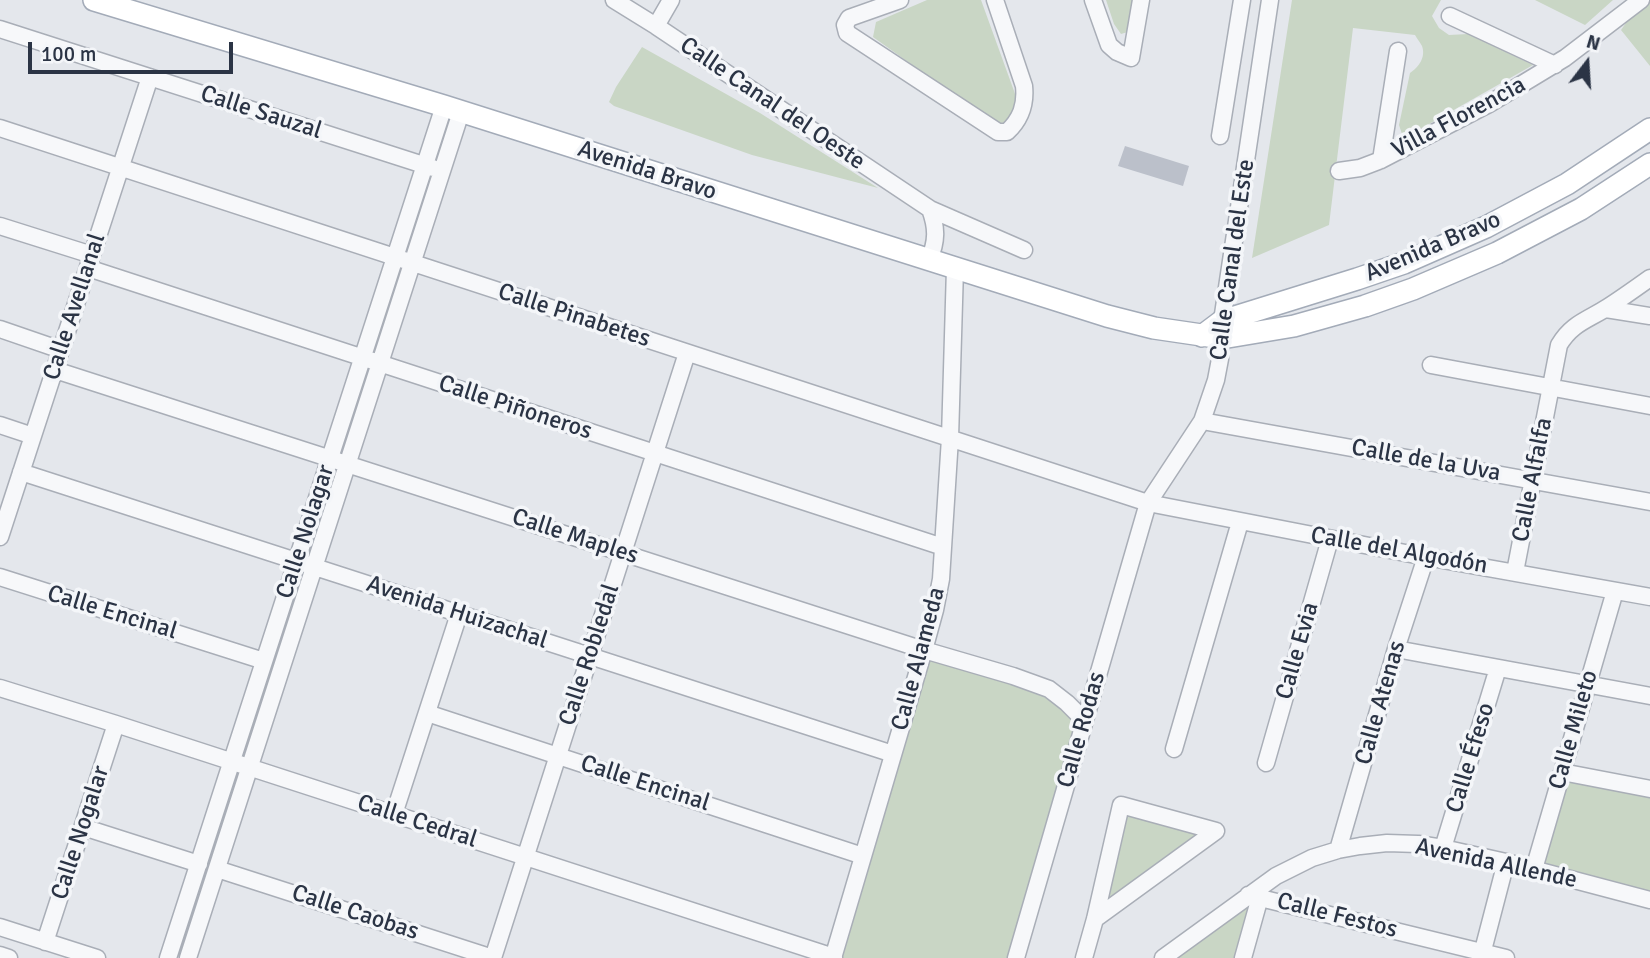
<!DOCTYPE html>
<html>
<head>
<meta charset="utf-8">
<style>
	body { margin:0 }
	#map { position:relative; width:1650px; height:958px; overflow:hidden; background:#e4e7ec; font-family:Signika,sans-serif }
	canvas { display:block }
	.north { position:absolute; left:1552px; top:28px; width:70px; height:70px; -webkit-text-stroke:5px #f4f6f9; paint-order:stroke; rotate:17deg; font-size:19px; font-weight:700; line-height:28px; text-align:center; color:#2b3445 }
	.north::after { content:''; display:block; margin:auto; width:24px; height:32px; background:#2b3445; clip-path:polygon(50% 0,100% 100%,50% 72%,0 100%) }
	.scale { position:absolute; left:28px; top:42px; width:205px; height:32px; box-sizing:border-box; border:4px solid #2b3445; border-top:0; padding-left:9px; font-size:21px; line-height:24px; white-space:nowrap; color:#2b3445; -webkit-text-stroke:5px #f4f6f9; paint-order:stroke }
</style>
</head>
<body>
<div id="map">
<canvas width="1650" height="958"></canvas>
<div class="north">N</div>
<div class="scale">100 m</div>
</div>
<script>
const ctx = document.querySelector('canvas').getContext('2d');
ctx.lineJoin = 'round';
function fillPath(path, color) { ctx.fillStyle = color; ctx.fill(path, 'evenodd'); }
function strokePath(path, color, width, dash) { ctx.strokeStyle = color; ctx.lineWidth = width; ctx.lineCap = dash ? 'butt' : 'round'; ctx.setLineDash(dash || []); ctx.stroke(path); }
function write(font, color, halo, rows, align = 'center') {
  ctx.font = font + ' Signika,sans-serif'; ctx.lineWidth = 7; ctx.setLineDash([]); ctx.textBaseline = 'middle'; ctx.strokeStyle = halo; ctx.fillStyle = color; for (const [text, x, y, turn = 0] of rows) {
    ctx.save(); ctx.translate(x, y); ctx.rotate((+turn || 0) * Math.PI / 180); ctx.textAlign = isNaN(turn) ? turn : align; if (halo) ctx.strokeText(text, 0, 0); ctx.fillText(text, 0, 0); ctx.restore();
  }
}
const green = new Path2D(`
	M927,0H981L1018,102L1010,122L1001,123L974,109L873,37L876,22Z
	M1106,0H1134L1131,31L1121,34L1114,24Z
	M1292,0H1441L1432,16L1439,28L1449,35L1468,34L1533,65L1408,136L1402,134L1399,125L1410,73C1419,67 1426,57 1422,46C1420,42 1417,39 1415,35L1353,28L1329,225L1252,258Z
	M1535,0H1613L1585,25Z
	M1650,1V66L1621,30L1628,20Z
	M642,47L760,113L878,188L752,155L614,106L609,102L616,87Z
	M924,652L1047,690L1083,721L1015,958H843L835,956Z
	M1563,779L1650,795V893L1540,866Z
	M1122,808L1212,832L1097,916Z
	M1250,902L1238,958H1175Z`);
const building = new Path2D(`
	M1125,146L1189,166L1183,186L1118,166Z`);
const minor = new Path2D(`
	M614,0L656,26L930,209C937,228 937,241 929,260
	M900,0L849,18L845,25L847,33L998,132H1007C1021,119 1026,105 1024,86L995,0
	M1093,0L1109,45L1117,52L1131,58L1141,0
	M1450,16L1555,65
	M656,26L671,0
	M0,29L433,168
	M0,128L1148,503L1426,557L1650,597
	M1220,136L1242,0
	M1381,160L1398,51
	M1339,171L1360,168L1381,160L1489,104L1565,58L1641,0
	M930,209L1024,250
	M0,226L92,255
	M88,268L943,547
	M1606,309L1650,316
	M0,329L61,350
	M1431,365L1650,406
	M55,370L924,650L1013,676L1049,689L1067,703L1085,721
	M1202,421L1650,502
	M0,425L33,436
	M21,472L893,754
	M0,537L150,77
	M1515,572L1559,345C1572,323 1588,320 1608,307C1622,298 1636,288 1650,278
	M0,577L264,661
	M1396,649L1650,696
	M0,688L116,724L834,957
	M427,713L863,856
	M1174,749L1240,522
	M1266,763L1330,539
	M1562,772L1650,789
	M394,814L459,614
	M83,827L199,864
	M1443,848L1498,668
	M1338,850L1396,649L1426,557
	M217,869L493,958
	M1534,869L1615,591
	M1248,895L1506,958
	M1095,919L1216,831
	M0,927L97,958
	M45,942L116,724
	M0,955L9,958
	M168,958L444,106
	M188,958L461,112
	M493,958L687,353
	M833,958L924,650L935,610L941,579L950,438L955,268
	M1016,958L1148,503L1202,421L1216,380L1220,359L1222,321L1270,0
	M1084,958L1095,919L1121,805L1216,831
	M1163,958L1276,876L1312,858L1338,850L1360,846L1387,843L1418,844L1443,848L1506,862L1650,900
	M1243,958L1260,897
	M1481,958L1506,862`);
const major = new Path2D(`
	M94,0L444,106L1107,316L1154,328L1222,338L1294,326L1365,306L1413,289L1497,253L1581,209L1650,164
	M1202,336L1222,321L1357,279L1404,263L1486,227L1567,184L1650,129`);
const streetNames = [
	["Calle Canal del Oeste",772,104,34],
	["Calle Sauzal",261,113,18],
	["Villa Florencia",1459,118,-28],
	["Avenida Bravo",647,171,18],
	["Avenida Bravo",1433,247,-23],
	["Calle Canal del Este",1233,260,-82],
	["Calle Avellanal",75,307,-72],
	["Calle Pinabetes",574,316,18],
	["Calle Piñoneros",515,408,18],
	["Calle de la Uva",1426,461,10],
	["Calle Alfalfa",1533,480,-79],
	["Calle Nolagar",306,532,-72],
	["Calle Maples",575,537,18],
	["Calle del Algodón",1399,551,10],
	["Calle Encinal",112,613,17],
	["Avenida Huizachal",457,613,18],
	["Calle Evia",1298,651,-74],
	["Calle Robledal",590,655,-72],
	["Calle Alameda",919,659,-75],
	["Calle Atenas",1381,703,-74],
	["Calle Rodas",1082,730,-74],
	["Calle Mileto",1574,730,-74],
	["Calle Éfeso",1471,758,-73],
	["Calle Encinal",645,784,18],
	["Calle Cedral",417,822,18],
	["Calle Nogalar",81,833,-72],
	["Avenida Allende",1496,864,12],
	["Calle Caobas",355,913,18],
	["Calle Festos",1337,916,14]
];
fillPath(green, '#c9d6c5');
fillPath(building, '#bbc0ca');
strokePath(minor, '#a9aeb7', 19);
strokePath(major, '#a3abb8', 24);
strokePath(minor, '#f7f8fa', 16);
strokePath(major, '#fff', 21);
write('24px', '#2b3445', '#f4f6f9', streetNames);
</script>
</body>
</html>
